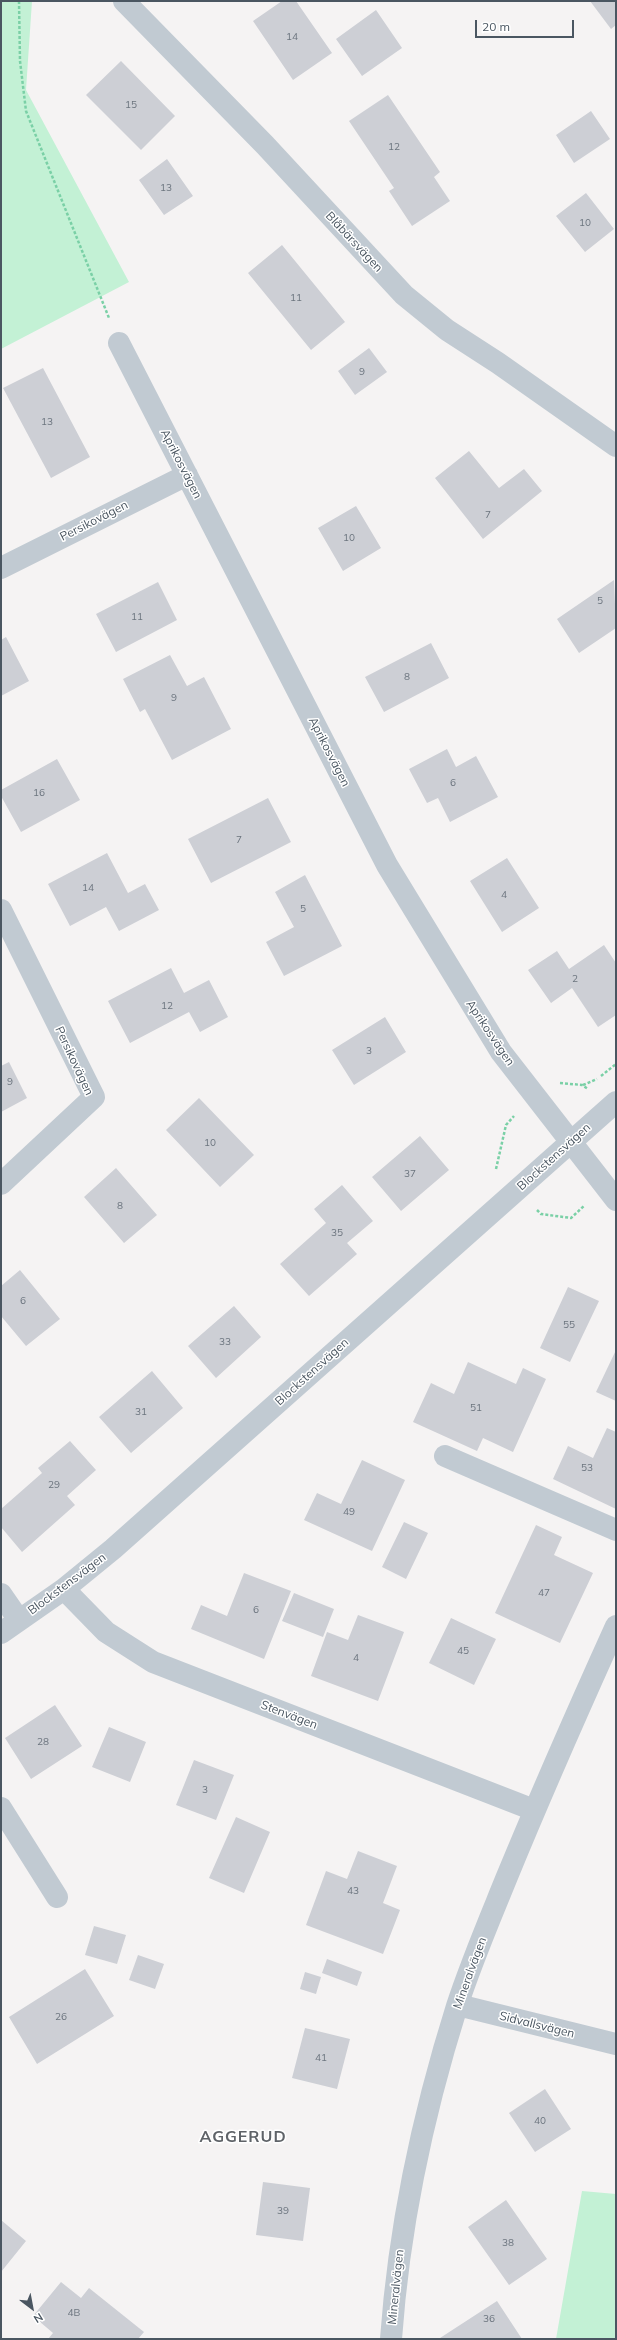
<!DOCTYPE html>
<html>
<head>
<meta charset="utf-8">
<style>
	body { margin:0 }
	#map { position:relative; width:617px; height:2340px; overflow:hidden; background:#f5f3f3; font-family:Mulish,sans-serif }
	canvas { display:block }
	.frame { position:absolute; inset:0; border:2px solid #4a5661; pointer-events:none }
	.north { position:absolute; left:12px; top:2288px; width:40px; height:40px; -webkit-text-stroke:3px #fff; paint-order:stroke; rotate:148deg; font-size:11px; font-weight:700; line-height:16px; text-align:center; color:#4a5661 }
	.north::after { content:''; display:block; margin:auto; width:14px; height:18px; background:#4a5661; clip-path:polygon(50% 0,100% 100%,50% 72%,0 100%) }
	.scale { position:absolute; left:475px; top:20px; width:99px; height:18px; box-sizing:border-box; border:2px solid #4a5661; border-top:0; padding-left:5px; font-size:12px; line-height:14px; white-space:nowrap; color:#4a5661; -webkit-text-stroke:3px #fff; paint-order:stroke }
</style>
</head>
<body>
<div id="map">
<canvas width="617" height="2340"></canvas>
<div class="frame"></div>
<div class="north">N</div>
<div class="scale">20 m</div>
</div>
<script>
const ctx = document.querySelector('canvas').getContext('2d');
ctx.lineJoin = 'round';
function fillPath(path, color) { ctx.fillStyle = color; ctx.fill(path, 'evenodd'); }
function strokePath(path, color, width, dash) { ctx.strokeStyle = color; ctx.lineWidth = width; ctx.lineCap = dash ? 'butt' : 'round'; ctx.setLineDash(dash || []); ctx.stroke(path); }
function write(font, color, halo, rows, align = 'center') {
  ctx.font = font + ' Mulish,sans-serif'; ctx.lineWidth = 3; ctx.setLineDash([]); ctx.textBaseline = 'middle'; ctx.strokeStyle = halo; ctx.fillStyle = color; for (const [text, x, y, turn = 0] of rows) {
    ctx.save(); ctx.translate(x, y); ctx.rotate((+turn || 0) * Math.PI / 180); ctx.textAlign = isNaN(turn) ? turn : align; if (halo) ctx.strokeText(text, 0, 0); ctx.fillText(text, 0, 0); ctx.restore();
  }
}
const green = new Path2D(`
	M1,1H32L26,90L129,282L1,349Z
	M582,2191L616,2194V2339H556Z`);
const building = new Path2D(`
	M282,1H296L332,53L293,80L253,21Z
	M590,1H616V25L611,29Z
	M376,10L402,48L362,76L336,39Z
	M121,61L175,116L141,150L86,95Z
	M388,95L440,172L434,177L450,201L412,226L389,191L394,188L349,121Z
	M591,111L610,139L574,163L556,135Z
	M167,159L193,196L164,215L139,180Z
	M586,193L614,229L585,252L556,216Z
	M282,245L345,322L311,350L248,273Z
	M369,348L387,372L355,395L338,371Z
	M43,368L90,457L51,478L3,388Z
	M469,451L499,488L524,469L542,491L483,539L435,478Z
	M356,506L381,548L343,571L318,528Z
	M614,580L616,628L579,653L557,619Z
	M158,582L177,620L116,652L96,614Z
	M6,637L29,681L1,696V640Z
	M431,643L449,678L384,712L365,677Z
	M170,655L187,686L204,677L231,729L172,760L145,709L140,712L123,679Z
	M447,749L456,767L476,756L498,797L450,822L438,798L427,803L409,769Z
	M57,759L80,800L21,832L1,796V790Z
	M268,798L291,842L211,883L188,839Z
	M107,853L128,893L145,884L159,910L119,931L106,907L70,926L48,884Z
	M507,858L539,908L502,932L470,881Z
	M305,875L342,946L284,976L266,942L294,927L275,892Z
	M604,945L616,963V1015L598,1027L572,988L551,1003L528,970L557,951L569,969Z
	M171,968L184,993L209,980L228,1017L200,1032L189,1012L130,1043L108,1001Z
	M385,1017L406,1052L354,1085L332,1050Z
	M9,1062L27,1098L1,1112V1066Z
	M199,1098L254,1155L220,1187L166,1130Z
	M420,1136L449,1170L401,1211L372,1177Z
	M116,1168L157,1215L124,1243L84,1197Z
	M342,1185L373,1221L347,1243L357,1254L309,1296L280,1264L326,1223L314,1209Z
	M20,1270L60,1319L26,1346L1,1316V1286Z
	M568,1287L599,1301L570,1362L540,1348Z
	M234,1306L261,1337L216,1378L188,1346Z
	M616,1350V1401L596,1392Z
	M468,1362L516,1384L523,1368L546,1379L513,1452L483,1438L477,1451L413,1422L431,1383L454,1394Z
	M152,1371L183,1408L131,1453L99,1417Z
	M607,1428L616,1432V1509L553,1479L568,1446L593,1458Z
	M70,1441L96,1470L67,1496L75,1505L22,1552L1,1527V1509L42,1473L38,1468Z
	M362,1460L405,1480L372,1551L304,1520L317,1493L341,1504Z
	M404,1522L428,1533L406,1579L382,1567Z
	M536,1525L562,1537L554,1555L593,1573L560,1643L495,1613Z
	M244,1573L291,1591L264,1659L191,1629L201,1605L227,1616Z
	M294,1593L334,1609L323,1637L282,1621Z
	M358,1615L404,1632L378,1701L311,1676L327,1632L348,1640Z
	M451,1618L496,1639L474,1685L429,1663Z
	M55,1705L82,1746L31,1779L5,1738Z
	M109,1727L146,1742L130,1782L92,1767Z
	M194,1760L234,1775L216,1820L176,1805Z
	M236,1817L270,1832L244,1893L209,1878Z
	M358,1851L397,1866L383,1903L400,1910L383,1954L306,1925L326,1871L347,1879Z
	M94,1926L126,1935L117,1964L85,1955Z
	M138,1955L164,1964L155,1989L129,1980Z
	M327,1959L362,1972L357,1986L322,1973Z
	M85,1969L114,2016L37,2064L9,2017Z
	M305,1972L321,1977L316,1994L300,1989Z
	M305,2028L350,2039L337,2089L292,2078Z
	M545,2089L571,2129L535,2152L509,2113Z
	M263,2182L310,2188L303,2241L256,2235Z
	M506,2200L547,2259L509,2285L468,2227Z
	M1,2220L26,2241L1,2272Z
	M61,2282L81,2298L89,2288L144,2332L138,2339H48L53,2333L33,2316Z
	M497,2301L522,2339H441L440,2338Z`);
const path = new Path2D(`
	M19,1L20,61L26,111L109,318
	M601,1076L616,1064
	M560,1083L582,1085L588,1089
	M583,1085L597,1079
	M496,1169L506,1125L514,1116
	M537,1210L541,1214L571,1218L585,1205`);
const minor = new Path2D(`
	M124,1L265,145L404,295L447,330L498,363L616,446
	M119,343L387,865L501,1052L616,1200
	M1,568L187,475
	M1,910L94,1097L1,1184
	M445,1456L616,1530
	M64,1589L106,1632L153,1662L534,1810
	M1,1594L19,1620
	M1,1633L64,1589L113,1549L616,1102
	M1,1808L57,1897
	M458,2005L616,2044
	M391,2339C399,2226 423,2114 457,2006C471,1963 489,1921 506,1879C541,1794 578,1710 616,1626`);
const numberNames = [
	["14",292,37],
	["15",131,105],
	["12",394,147],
	["13",166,188],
	["10",585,223],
	["11",296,298],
	["9",362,372],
	["13",47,422],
	["7",488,515],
	["10",349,538],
	["5",600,601],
	["11",137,617],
	["8",407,677],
	["9",174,698],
	["6",453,783],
	["16",39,793],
	["7",239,840],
	["14",88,888],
	["4",504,895],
	["5",303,909],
	["2",575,979],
	["12",167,1006],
	["3",369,1051],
	["9",10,1082],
	["10",210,1143],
	["37",410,1174],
	["8",120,1206],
	["35",337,1233],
	["6",23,1301],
	["55",569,1325],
	["33",225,1342],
	["51",476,1408],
	["31",141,1412],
	["53",587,1468],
	["29",54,1485],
	["49",349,1512],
	["47",544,1593],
	["6",256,1610],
	["45",463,1651],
	["4",356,1658],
	["28",43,1742],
	["3",205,1790],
	["43",353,1891],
	["26",61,2017],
	["41",321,2058],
	["40",540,2121],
	["39",283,2211],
	["38",508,2243],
	["4B",74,2313],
	["36",489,2319]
];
const streetNames = [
	["Blåbärsvägen",354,242,47],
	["Aprikosvägen",181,464,63],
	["Persikovägen",94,521,-27],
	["Aprikosvägen",329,752,63],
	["Aprikosvägen",490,1033,56],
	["Persikovägen",74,1061,65],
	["Blockstensvägen",554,1157,-42],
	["Blockstensvägen",312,1372,-42],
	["Blockstensvägen",67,1584,-37],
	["Stenvägen",289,1715,21],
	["Mineralvägen",470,1973,-70],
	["Sidvallsvägen",537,2025,14],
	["Mineralvägen",396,2287,-84]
];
const districtNames = [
	["AGGERUD",243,2137]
];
fillPath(green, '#c3f1d5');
fillPath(building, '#cdcfd5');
strokePath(path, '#7ad0a6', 2.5, [3, 2]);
strokePath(minor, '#c1cad2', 22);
write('10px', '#6b747e', null, numberNames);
write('12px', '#4a5661', '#fff', streetNames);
ctx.letterSpacing = '1px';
write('bold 16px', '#5f6368', '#fff', districtNames);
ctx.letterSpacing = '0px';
</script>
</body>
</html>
